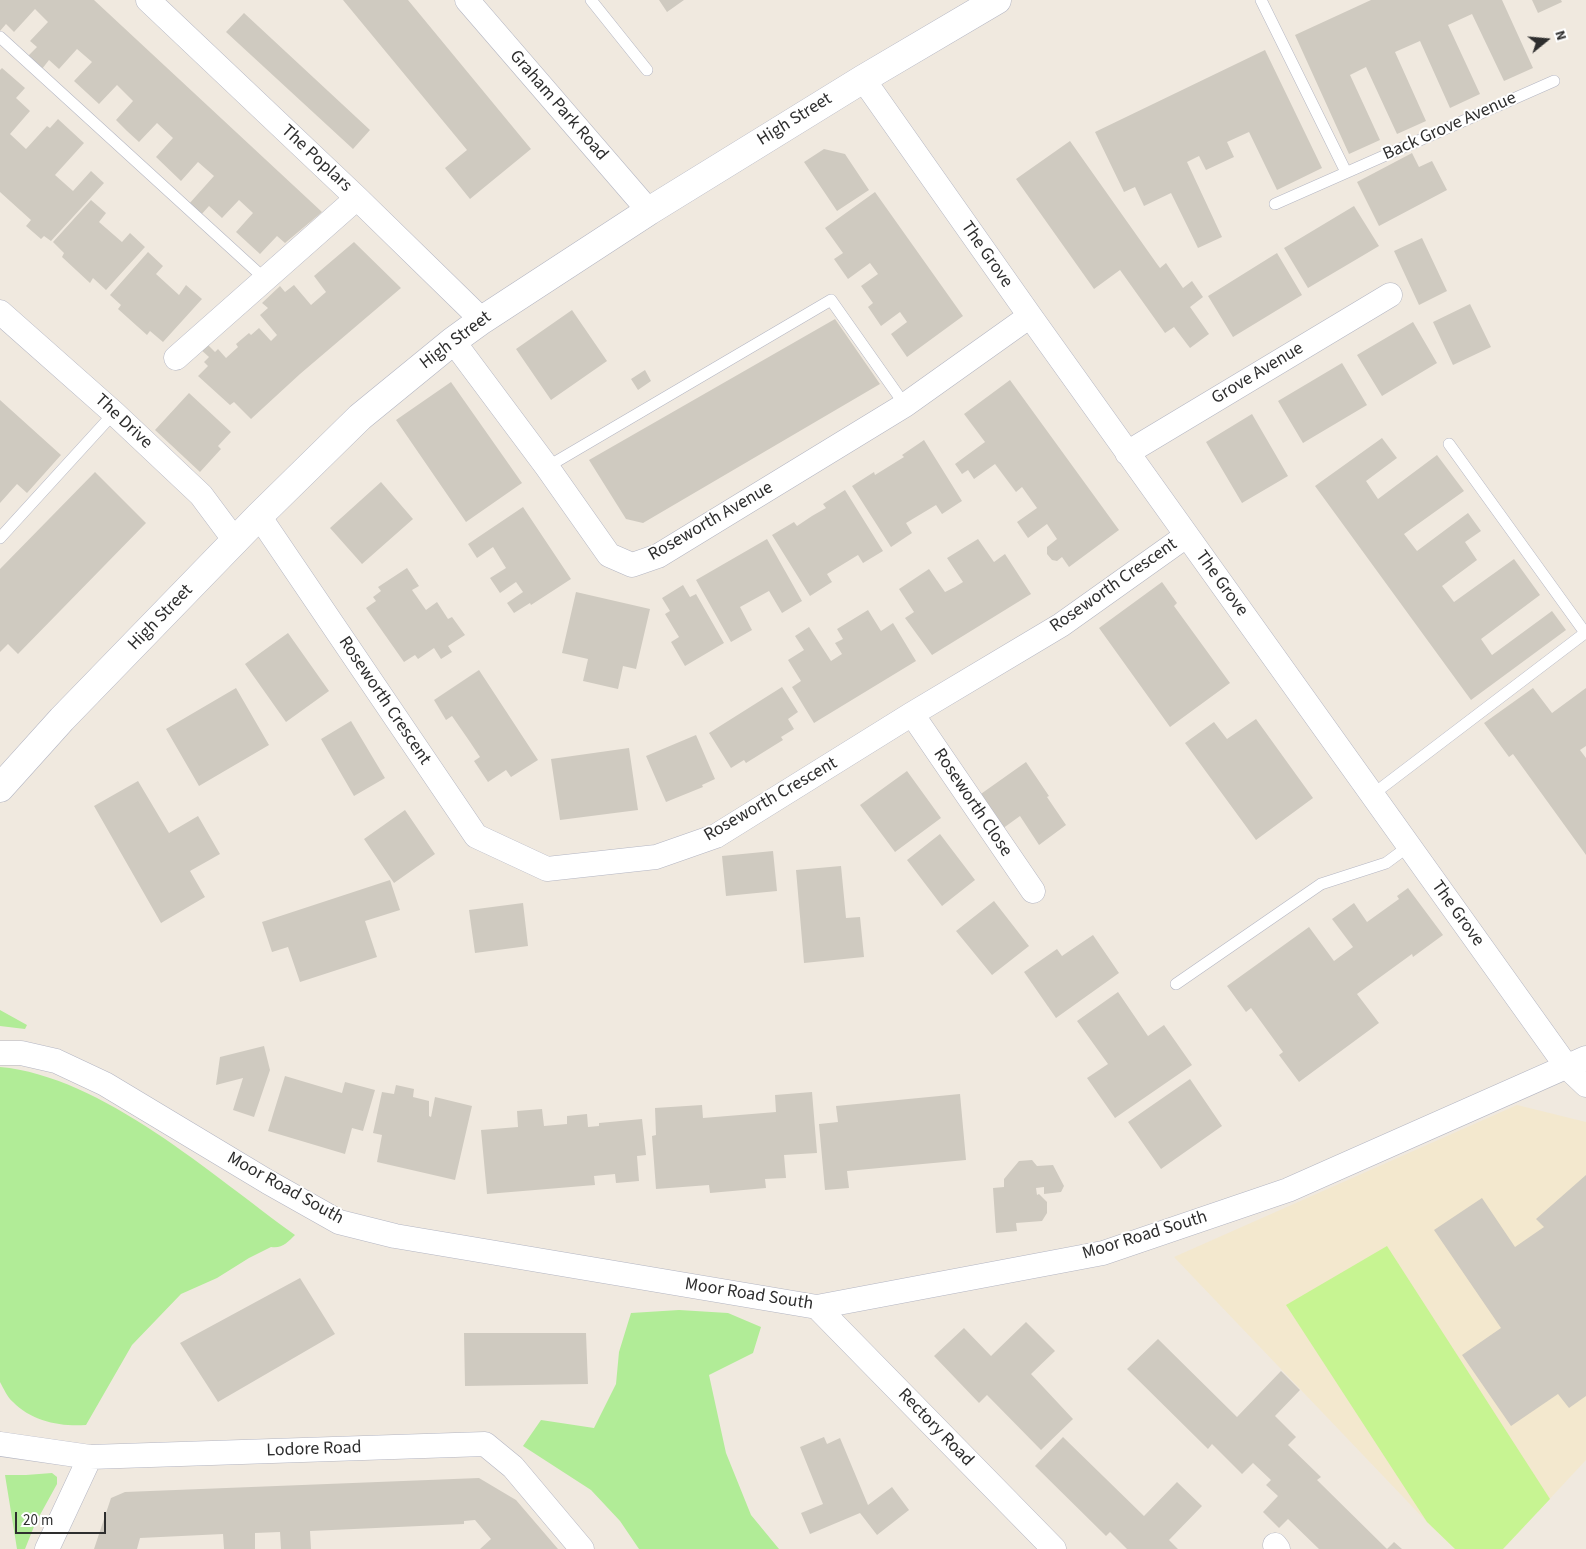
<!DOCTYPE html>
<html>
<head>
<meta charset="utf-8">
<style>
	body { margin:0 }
	#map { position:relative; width:1586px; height:1549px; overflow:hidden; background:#f0e9df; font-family:"Source Sans 3",sans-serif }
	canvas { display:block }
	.north { position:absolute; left:1521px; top:15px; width:50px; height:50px; -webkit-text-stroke:4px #fff; paint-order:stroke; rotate:73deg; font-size:14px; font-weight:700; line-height:20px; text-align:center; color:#2e2e2e }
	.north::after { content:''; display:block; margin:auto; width:18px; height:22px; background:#2e2e2e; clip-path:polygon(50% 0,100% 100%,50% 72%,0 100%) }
	.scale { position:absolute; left:15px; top:1512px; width:91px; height:22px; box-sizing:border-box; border:2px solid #2e2e2e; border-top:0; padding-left:6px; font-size:15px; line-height:18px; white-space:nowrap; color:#2e2e2e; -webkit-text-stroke:4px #fff; paint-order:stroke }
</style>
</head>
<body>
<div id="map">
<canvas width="1586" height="1549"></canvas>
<div class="north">N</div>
<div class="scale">20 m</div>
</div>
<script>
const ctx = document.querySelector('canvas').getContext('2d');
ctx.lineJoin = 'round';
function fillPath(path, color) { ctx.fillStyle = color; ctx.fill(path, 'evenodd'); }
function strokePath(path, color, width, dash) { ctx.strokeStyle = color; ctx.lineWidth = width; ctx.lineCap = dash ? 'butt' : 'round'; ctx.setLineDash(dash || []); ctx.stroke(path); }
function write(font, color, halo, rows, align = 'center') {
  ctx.font = font + ' "Source Sans 3",sans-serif'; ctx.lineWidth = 4; ctx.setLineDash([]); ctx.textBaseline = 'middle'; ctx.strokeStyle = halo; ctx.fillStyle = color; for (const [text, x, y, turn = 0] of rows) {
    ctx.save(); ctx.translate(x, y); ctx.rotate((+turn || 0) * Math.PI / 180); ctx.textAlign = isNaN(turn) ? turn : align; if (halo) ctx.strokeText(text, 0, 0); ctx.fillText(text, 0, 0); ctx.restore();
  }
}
const education = new Path2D(`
	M1517,1105L1586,1122V1460L1503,1549H1455L1427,1522L1174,1257Z`);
const green = new Path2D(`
	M0,1010L27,1025L25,1029L0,1026Z
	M0,1067C102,1076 213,1176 295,1235C288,1242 282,1249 271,1247L249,1258L217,1278L181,1294L132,1345L86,1425C61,1427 31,1421 13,1402C7,1397 4,1389 0,1382Z
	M679,1310L728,1313L761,1327L753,1353L709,1375L726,1453L751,1515L779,1549H639L620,1521L591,1490L523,1446L541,1420L594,1428L616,1384L619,1352L631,1313Z
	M52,1473L57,1477V1484L35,1524L25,1549H17L5,1475H26Z`);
const pitch = new Path2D(`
	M1387,1246L1550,1499L1503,1549H1455L1427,1522L1286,1305Z`);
const building = new Path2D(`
	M0,0H94L322,212L285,243L277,236L260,254L236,232L253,213L239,200L222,218L209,206L200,216L188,205L214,176L198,162L181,181L156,157L173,138L157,123L139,142L127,131L116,120L133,101L117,85L99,104L74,81L92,62L77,49L59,69L49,60L42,69L28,56L37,47L30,41L48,22L35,9L14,32L6,24L0,31Z
	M343,0H408L531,149L470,199L445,168L467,150Z
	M659,0H684L667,12Z
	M1371,0H1502L1533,68L1504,81L1472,14L1448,25L1480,94L1450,108L1420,41L1395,52L1426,121L1397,134L1366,67L1350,75L1380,140L1349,154L1295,35Z
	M1532,0H1561L1562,2L1538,13Z
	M244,13L370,130L353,149L226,32Z
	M1265,50L1322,168L1277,190L1249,132L1227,142L1234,157L1206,170L1199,156L1187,162L1222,237L1198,248L1171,193L1144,206L1135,187L1124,192L1095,132Z
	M2,68L25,88L16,98L30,111L10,134L26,149L47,126L50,128L58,119L84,143L55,175L73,191L91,171L104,183L51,241L44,236L41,239L26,226L31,220L0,192V70Z
	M1070,141L1157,264L1160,268L1166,263L1183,288L1192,281L1203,297L1190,307L1209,334L1190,348L1174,327L1165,333L1120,270L1094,289L1016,179Z
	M824,149L845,154L869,190L837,211L804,162Z
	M1412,153L1419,167L1432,161L1447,190L1379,226L1357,182Z
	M875,192L963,316L907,357L891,334L907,322L900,312L881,326L868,307L873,303L861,286L878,274L870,263L848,279L834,259L843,253L825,228Z
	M91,200L106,213L99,222L122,242L130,233L145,247L106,290L93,278L90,283L62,257L64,253L53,242Z
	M1354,206L1379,246L1308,288L1284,248Z
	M1422,238L1447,291L1419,305L1394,251Z
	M354,242L401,288L300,374L251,419L234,402L230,405L198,376L208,366L204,362L209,357L200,349L207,344L215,352L218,349L226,358L238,347L236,344L249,333L251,335L259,328L271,341L277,335L260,315L268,308L262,303L280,286L285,292L294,285L311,305L326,292L314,276Z
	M148,252L163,266L156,274L167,284L179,295L186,285L202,299L163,342L150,331L147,335L118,309L121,305L110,295Z
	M1277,253L1302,295L1233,337L1208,296Z
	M1470,304L1491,347L1453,365L1433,322Z
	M572,310L607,361L551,400L516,349Z
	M835,319L880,384L643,523L626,519L589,460Z
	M1413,322L1437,363L1382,396L1357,355Z
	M1342,363L1367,405L1303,443L1278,401Z
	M645,370L651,381L638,390L631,379Z
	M1010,380L1119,530L1069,567L1062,557L1057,561L1052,560L1047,554V547L1057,539L1047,524L1028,538L1017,522L1037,508L1022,487L1016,492L995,464L974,479L968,470L962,474L955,464L985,442L964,414Z
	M451,382L522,483L466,522L396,420Z
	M189,393L231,432L218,446L221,449L200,472L155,430Z
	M0,400L61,455L27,493L17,484L0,503Z
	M1252,414L1288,476L1242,503L1206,442Z
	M1382,438L1397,458L1366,481L1378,499L1437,455L1464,491L1404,534L1417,551L1468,513L1481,531L1465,542L1477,560L1442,586L1454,602L1514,559L1540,595L1481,639L1492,655L1552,611L1566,630L1471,700L1315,486Z
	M924,440L962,501L942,514L936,505L906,523L912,533L891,547L852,486L874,472L875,475L904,457L902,455Z
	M95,472L146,523L18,654L8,644L0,652V569Z
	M381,482L413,519L362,564L330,528Z
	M845,490L883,551L863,563L858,555L827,574L832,582L810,596L772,535L794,522L797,526L812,516L826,508L823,504Z
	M523,507L571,579L531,605L530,603L514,613L507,603L523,592L516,582L500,593L490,578L506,568L493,547L477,558L468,544Z
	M767,539L802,601L782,613L769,591L740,607L752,630L731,642L696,580Z
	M978,539L994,562L1005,554L1031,594L932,655L905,618L914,612L899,589L929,569L945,592L955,587L963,582L947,558Z
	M407,568L419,586L412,590L426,610L437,602L448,619L452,617L465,635L448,646L452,652L441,659L434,648L418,659L415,655L404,662L366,608L376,601L373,597L381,591L378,587Z
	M1162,582L1177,603L1174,606L1230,683L1170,727L1099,628Z
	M683,585L690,597L696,594L724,643L685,666L671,642L679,637L665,614L670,611L662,598Z
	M576,592L650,609L636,669L623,666L618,689L583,681L588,659L562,653Z
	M868,610L881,631L893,623L916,661L814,723L792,687L801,681L788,660L804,650L795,636L809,627L831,661L842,654L835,643L843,639L837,629Z
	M288,633L329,691L286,722L245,664Z
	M479,670L538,760L511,777L506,770L488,782L474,761L480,757L470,742L452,716L446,720L434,700Z
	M782,687L798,712L788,719L794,729L781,737L783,740L746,763L744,760L731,768L709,733Z
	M236,688L269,745L199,786L166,729Z
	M1533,688L1552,713L1586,688V746L1580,750L1586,758V855L1513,754L1509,757L1484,723Z
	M1256,719L1313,798L1256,840L1185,743L1214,722L1227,739Z
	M351,721L385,778L354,796L321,739Z
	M696,735L715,779L702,785L703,787L666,802L646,756Z
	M629,748L638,810L560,820L551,759Z
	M1026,762L1049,796L1047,797L1066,825L1039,845L1020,816L1002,829L978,796Z
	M907,771L941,818L895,852L860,805Z
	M138,781L169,833L198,816L220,854L190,871L205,897L161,923L94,806Z
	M405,810L435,854L394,883L364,839Z
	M940,834L975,880L942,906L907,860Z
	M773,851L777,891L726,896L722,856Z
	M841,866L846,918L860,917L864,957L804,963L796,870Z
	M390,880L400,910L365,921L377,957L300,982L288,947L272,952L262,922Z
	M1408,888L1443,935L1413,957L1412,954L1357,994L1379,1023L1299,1082L1279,1055L1283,1052L1251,1008L1246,1012L1227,986L1309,927L1334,961L1353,947L1332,919L1354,903L1367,922L1399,899L1397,896Z
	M994,901L1029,946L992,975L956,931Z
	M523,903L528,946L475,953L469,910Z
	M1093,935L1119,973L1056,1018L1024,972L1057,949L1062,956Z
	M1118,992L1148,1036L1164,1025L1192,1065L1115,1118L1087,1078L1108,1064L1077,1021Z
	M264,1046L270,1070L254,1117L233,1110L243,1078L216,1085L220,1057Z
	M285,1076L342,1093L345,1082L375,1090L363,1131L352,1128L345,1154L268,1131Z
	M1190,1079L1222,1126L1161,1169L1128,1122Z
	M396,1085L414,1089L413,1097L429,1101V1116L431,1117L435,1097L472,1106L455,1180L377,1162L382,1135L373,1133L382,1092L394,1094Z
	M812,1092L817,1153L784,1155L786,1178L765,1179L766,1188L710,1193L709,1185L656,1189L652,1136L656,1135L655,1108L702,1105L703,1118L776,1112L775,1095Z
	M960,1094L966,1160L847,1171L849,1188L825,1190L819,1124L838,1122L836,1106Z
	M542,1109L544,1126L567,1124V1116L587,1114L588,1127L599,1126V1123L642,1119L646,1155L637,1156L639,1181L616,1183L615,1174L594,1176L595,1185L487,1194L481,1130L518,1127L517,1111Z
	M1032,1160L1037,1166L1053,1165L1064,1186L1061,1192L1044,1194V1187L1036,1188L1037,1195L1039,1194L1047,1202V1213L1042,1221L1016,1223L1017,1231L996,1233L993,1188L1004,1187V1179L1019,1161Z
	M1586,1175V1396L1569,1408L1558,1394L1511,1426L1462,1355L1501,1328L1434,1230L1482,1198L1515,1247L1544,1227L1536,1219Z
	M300,1278L335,1334L218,1402L180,1343Z
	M1026,1322L1055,1351L1031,1374L1073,1419L1041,1450L987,1395L979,1403L934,1356L964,1328L991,1356Z
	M464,1333H586L588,1384L465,1386Z
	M1158,1339L1237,1417L1281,1371L1300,1390L1275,1416L1296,1437L1288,1445L1321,1477L1317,1480L1387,1549H1319L1288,1519L1279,1528L1263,1512L1278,1496L1266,1485L1271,1480L1253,1463L1242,1474L1212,1444L1208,1449L1127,1369Z
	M824,1437L827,1444L840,1438L868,1505L892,1487L909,1510L877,1535L860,1513L810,1534L801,1513L823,1504L800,1447Z
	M1063,1437L1144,1516L1177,1482L1202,1506L1169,1540L1178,1549H1127L1110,1532L1106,1536L1035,1466Z
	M479,1478L516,1500L558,1549H480L491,1539L475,1520L464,1521V1524L310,1531L311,1549H281L280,1532L255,1533V1549H224L223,1534L140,1538L137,1549H94L111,1498L125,1492Z
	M1394,1542L1402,1549H1387Z`);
const service = new Path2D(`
	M591,0L647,70
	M1261,0L1346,172
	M0,37L265,279
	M1275,204L1554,81
	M1449,444L1586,634
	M547,467L831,300L905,405
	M0,538L114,413
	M1372,795L1585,633
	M1176,984L1321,884L1386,863L1409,846`);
const minor = new Path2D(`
	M148,0L357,198L482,320
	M467,0L649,211
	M863,79L1030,316L1567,1067L1586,1085
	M0,312L114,413L201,495L236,542
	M453,341L547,467L609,555L632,565L658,556L905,405L1030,316
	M176,358L357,198
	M1127,453L1390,295
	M259,516L476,836L547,869L656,857L716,836L912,714L1061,625L1186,536
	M912,714L1033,891
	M0,1053H21L56,1061L105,1084L268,1182L339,1222L395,1236L817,1307L1103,1253L1288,1190L1586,1058
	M817,1307L1054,1549
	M0,1444L90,1457L485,1444L513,1467L582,1549
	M1275,1545L1278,1549
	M47,1549L90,1457`);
const secondary = new Path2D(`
	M0,788L62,719L259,516L360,417L453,341L482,320L649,211L863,79L997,0`);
const streetNames = [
	["Graham Park Road",558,106,49],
	["High Street",795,120,-32],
	["Back Grove Avenue",1450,127,-24],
	["The Poplars",316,159,43],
	["The Grove",986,255,55],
	["High Street",456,341,-37],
	["Grove Avenue",1258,374,-31],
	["The Drive",123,422,43],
	["Roseworth Avenue",711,522,-30],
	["The Grove",1221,584,54],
	["Roseworth Crescent",1114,586,-35],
	["High Street",161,618,-46],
	["Roseworth Crescent",384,701,56],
	["Roseworth Crescent",771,800,-30],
	["Roseworth Close",972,803,56],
	["The Grove",1457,914,54],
	["Moor Road South",285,1189,29],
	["Moor Road South",1145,1236,-17],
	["Moor Road South",749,1295,9],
	["Rectory Road",935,1428,46],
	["Lodore Road",314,1450,-2]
];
fillPath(education, '#f3e8ce');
fillPath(green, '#b1ec97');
fillPath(pitch, '#c7f492');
fillPath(building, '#cfcac0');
strokePath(service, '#b3b5c2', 12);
strokePath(minor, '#b3b5c2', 25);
strokePath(secondary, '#b3b5c2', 29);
strokePath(service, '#fff', 11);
strokePath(minor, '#fff', 24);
strokePath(secondary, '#fff', 28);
write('18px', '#2e2e2e', '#fff', streetNames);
</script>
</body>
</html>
